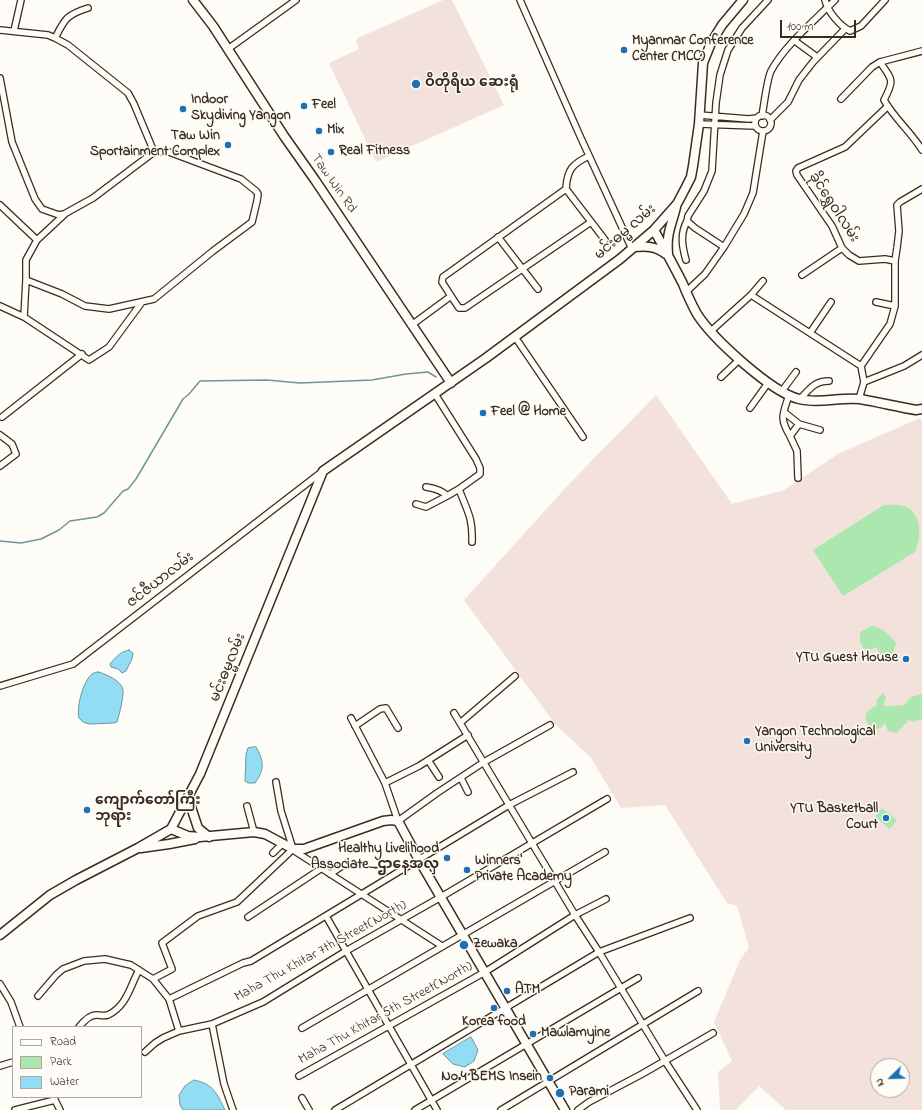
<!DOCTYPE html>
<html>
<head>
<meta charset="utf-8">
<style>
	body { margin:0 }
	#map { position:relative; width:922px; height:1110px; overflow:hidden; background:#fdfcf7; font-family:"Indie Flower",sans-serif }
	canvas { display:block }
	.legend { position:absolute; left:12px; top:1026px; width:130px; height:72px; box-sizing:border-box; background:#fdfcf7; border:1px solid #afa8a0; margin:0; padding:5px 7px; list-style:none; font-size:12px; color:#3b2a1e }
	.legend li { display:flex; align-items:center; gap:8px; height:20px }
	.legend b { width:20px; border:1px solid #afa8a0 }
	.north { position:absolute; left:870px; top:1058px; width:40px; height:40px; box-sizing:border-box; background:#fdfcf7; border:1px solid #afa8a0; border-radius:50%; rotate:247deg; font-size:11px; font-weight:700; line-height:16px; text-align:center; color:#3b2a1e }
	.north::after { content:''; display:block; margin:auto; width:14px; height:18px; background:#1f6fb2; clip-path:polygon(50% 0,100% 100%,50% 72%,0 100%) }
	.scale { position:absolute; left:780px; top:20px; width:76px; height:18px; box-sizing:border-box; border:2px solid #3b2a1e; border-top:0; padding-left:5px; font-size:12px; line-height:14px; white-space:nowrap; color:#3b2a1e; -webkit-text-stroke:3px #fdfcf7; paint-order:stroke }
</style>
</head>
<body>
<div id="map">
<canvas width="922" height="1110"></canvas>
<ul class="legend">
<li><b style="height:5px;background:#fdfcf7"></b>Road</li>
<li><b style="height:11px;background:#abe7ae"></b>Park</li>
<li><b style="height:11px;background:#93ddf4"></b>Water</li>
</ul>
<div class="north">N</div>
<div class="scale">100 m</div>
</div>
<script>
const ctx = document.querySelector('canvas').getContext('2d');
ctx.lineJoin = 'round';
function fillPath(path, color) { ctx.fillStyle = color; ctx.fill(path, 'evenodd'); }
function strokePath(path, color, width, dash) { ctx.strokeStyle = color; ctx.lineWidth = width; ctx.lineCap = dash ? 'butt' : 'round'; ctx.setLineDash(dash || []); ctx.stroke(path); }
function write(font, color, halo, rows, align = 'center') {
  ctx.font = font + ' "Indie Flower","Noto Sans Myanmar",sans-serif'; ctx.lineWidth = 3; ctx.setLineDash([]); ctx.textBaseline = 'middle'; ctx.strokeStyle = halo; ctx.fillStyle = color; for (const [text, x, y, turn = 0] of rows) {
    ctx.save(); ctx.translate(x, y); ctx.rotate((+turn || 0) * Math.PI / 180); ctx.textAlign = isNaN(turn) ? turn : align; if (halo) ctx.strokeText(text, 0, 0); ctx.fillText(text, 0, 0); ctx.restore();
  }
}
const built = new Path2D(`
	M443,0H452L504,105L376,162L329,63L359,49L356,42L358,38Z
	M656,395L732,504L784,490L838,454L920,418L922,421V1110H786L759,1086L736,1110H720L718,1072L732,1061L714,1022L740,960L749,947L737,906L727,903L665,805L621,808L591,758L555,724L464,600L571,482ZM878,1066H902V1090H878Z`);
const green = new Path2D(`
	M884,505C891,505 899,504 906,507C922,514 922,538 915,552L843,596L813,550Z
	M871,626C881,626 891,636 896,643L893,653L885,656L880,655L877,647L869,650L863,648L860,641V632Z
	M883,693L886,698L883,706H891L904,705L911,697L922,694V719L913,722L909,720L897,733L888,731L885,723L881,728L872,730C864,720 862,712 876,706L877,699Z
	M882,808L897,820L890,829L875,817Z`);
const water = new Path2D(`
	M129,650L133,653L132,659L126,671L122,673L118,669L111,667L110,664C116,657 120,652 129,650Z
	M98,672C106,674 122,681 123,690C124,696 119,716 117,722L114,723L89,724L83,722L79,718C76,708 83,681 92,674C93,673 96,672 98,672Z
	M256,747C264,761 265,769 255,783H248L245,781L246,754L248,748Z
	M471,1037L478,1050L474,1061L465,1067L453,1064L443,1054Z
	M194,1080C214,1084 217,1094 225,1110H183L180,1105L179,1095L185,1086Z`);
const stream = new Path2D(`
	M0,541L21,543L41,539L59,530L70,521L97,517L104,513L117,498L123,491L128,489L136,479L183,399L189,394L200,381L267,380L300,383L372,380L406,374L428,372L436,377`);
const street = new Path2D(`
	M520,0L580,136L632,249
	M825,0C828,12 839,25 850,31L861,26L885,0
	M0,30L48,35L55,38L68,45L128,93L134,104L154,152L93,198L66,213L37,240L26,260V280
	M14,31L21,0
	M55,38C65,19 66,15 88,8
	M795,41L817,57
	M228,49L296,0
	M880,62C892,80 895,79 884,100C894,118 911,132 922,150
	M0,78L12,142L35,199L42,209L59,215L64,214
	M841,99L872,67L880,62L922,51
	M888,106L845,147L798,168L796,171L797,175L832,226L842,248L849,255L859,261L885,259L895,261
	M699,115L749,119L757,118
	M755 123a8 8 0 1 1 16 0a8 8 0 1 1-16 0Z
	M762,116C764,105 767,79 771,71C784,46 815,20 835,0
	M770,120L788,102L799,80L813,62L845,29
	M699,124L755,126
	M589,156C572,164 567,170 566,189L605,240
	M0,205L37,240
	M498,237L538,289
	M724,247L695,228L687,221L688,216L704,191L712,171L716,103L720,75L728,50L742,28L768,0
	M686,260C682,246 680,234 687,221
	M802,275L842,248
	M686,292L705,274L724,247L744,214L753,193L763,131
	M751,295L861,366
	M451,296L442,282L443,277L566,189
	M876,302L895,306
	M0,306L24,317L26,280L62,294L85,306L109,309L154,299L213,251L252,222L257,201L258,194L256,191L241,179L169,152H154
	M24,317L89,360L109,347L142,302
	M413,324L451,296L459,308H465L591,222
	M711,331L751,295L763,281
	M810,333L831,302
	M515,337L583,437
	M721,377L740,359
	M864,382L904,366L922,355
	M782,391L796,372
	M435,394L476,459L480,468V474L459,489C467,511 473,517 472,542
	M789,395C783,414 779,418 790,436
	M800,399C810,389 814,381 829,381
	M859,399L864,382L861,366L890,324L895,306V261L897,248L899,231L897,205L900,202L922,189
	M750,408L768,383
	M784,412L799,424L820,430
	M2,417L82,354
	M0,435L12,444L16,454L0,466
	M798,478L797,451L790,436L799,424
	M426,487C433,488 442,490 447,496L459,489
	M416,504L426,507L447,496
	M0,686L73,664L323,471
	M454,713L575,915L599,952L665,1061L697,1110
	M351,718L385,783L398,821L437,793L484,762L550,725
	M460,723L515,676
	M355,726L380,709L386,708L398,728
	M428,760L439,777
	M461,778L468,792
	M276,782L281,811L293,849
	M385,783L419,766L468,735
	M247,806L254,832
	M293,850L442,946
	M273,853L282,844
	M330,874L347,863
	M326,916L437,1110
	M248,917L322,868
	M153,979L172,969L162,943L198,916L237,902L293,849
	M0,984L11,1002L20,1027
	M38,996L56,975L63,969L84,961L105,959L131,965L153,979L169,999L179,1031
	M169,999L243,963L251,961L509,805L573,772
	M212,1024L224,1084L233,1110
	M79,1027C83,1022 89,1015 96,1015C100,1015 104,1016 108,1015C127,1006 130,986 139,970
	M302,1028L605,852
	M145,1052L155,1043L163,1038L179,1031L212,1024L263,1002L346,951L441,897L607,799
	M0,1066L13,1062
	M299,1076L485,972L575,915L606,899
	M54,1098L60,1110
	M302,1098L309,1110
	M15,1110L55,1100
	M335,1110L599,952L690,918
	M415,1110L638,978
	M501,1110L698,991
	M578,1110L589,1102L642,1074L713,1033`);
const secondary = new Path2D(`
	M193,0L213,26L284,136L315,180L451,383
	M654,230C664,248 674,266 683,284C687,294 692,305 697,314C713,339 771,392 799,399C819,404 839,397 860,399C878,402 898,407 916,410L922,409
	M634,247C647,246 655,246 666,254
	M668,253C666,234 672,224 676,207
	M188,798L198,828L209,837
	M171,829L188,836L200,837L254,832L265,834L293,849H304L383,821L391,820L398,821L419,860L565,1110
	M141,848L169,844L195,839
	M0,935L50,895L76,880L138,848L171,829L200,774L323,471L486,358L620,259L654,230L677,204L686,187L691,177L693,166L699,124L703,63L711,43L722,25L743,0`);
const markers = [
	[624,50,4,"#1f6fb2"],
	[416,84,5,"#1f6fb2"],
	[304,106,4,"#1f6fb2"],
	[183,109,4,"#1f6fb2"],
	[319,131,4,"#1f6fb2"],
	[228,145,4,"#1f6fb2"],
	[331,152,4,"#1f6fb2"],
	[483,413,4,"#1f6fb2"],
	[906,659,4,"#1f6fb2"],
	[747,741,4,"#1f6fb2"],
	[87,810,4,"#1f6fb2"],
	[886,818,4,"#1f6fb2"],
	[447,858,4,"#1f6fb2"],
	[467,870,4,"#1f6fb2"],
	[464,945,5,"#1f6fb2"],
	[507,991,4,"#1f6fb2"],
	[494,1008,4,"#1f6fb2"],
	[533,1034,4,"#1f6fb2"],
	[550,1078,4,"#1f6fb2"],
	[560,1093,5,"#1f6fb2"]
];
const poiNames = [
	["Myanmar Conference",632,42],
	["Center (MCC)",632,58],
	["ဝိတိုရိယ ဆေးရုံ",425,84],
	["Indoor",191,101],
	["Skydiving Yangon",191,117],
	["Feel",312,106],
	["Mix",327,131],
	["Taw Win",220,137,"right"],
	["Sportainment Complex",220,153,"right"],
	["Real Fitness",339,152],
	["Feel @ Home",491,413],
	["YTU Guest House",898,659,"right"],
	["Yangon Technological",755,733],
	["University",755,749],
	["ကျောက်တော်ကြီး",95,802],
	["ဘုရား",95,818],
	["YTU Basketball",878,810,"right"],
	["Court",878,826,"right"],
	["Healthy Livelihood",439,850,"right"],
	["Associate_ဌာနေအလှ",439,866,"right"],
	["Winners'",475,862],
	["Private Academy",475,878],
	["Zewaka",473,945],
	["ATM",515,991],
	["Korea food",494,1023,"center"],
	["Mawlamyine",541,1034],
	["No.4 BEMS Insein",542,1078,"right"],
	["Parami",569,1093]
];
const streetNames = [
	["Taw Win Rd",333,184,55],
	["ခိုင်ရွှေဝါလမ်း",833,208,57],
	["မင်းဓမ္မ လမ်း",626,233,-41],
	["ဇင်ဇီယာလမ်း",161,581,-38],
	["မင်းဓမ္မလမ်း",229,668,-68],
	["Maha Thu Khitar 7th Street(North)",321,952,-29],
	["Maha Thu Khitar 5th Street(North)",386,1014,-29]
];
fillPath(built, '#f3e1db');
fillPath(green, '#abe7ae');
fillPath(water, '#93ddf4');
strokePath(water, '#70959e', 1);
strokePath(stream, '#70959e', 1.5);
strokePath(street, '#3b2a1e', 8);
strokePath(secondary, '#3b2a1e', 11);
strokePath(street, '#fdfcf7', 5.5);
strokePath(secondary, '#fdfcf7', 8);
for (const [x, y, r, color] of markers) { const dot = new Path2D(); dot.arc(x, y, r, 0, 2 * Math.PI); ctx.fillStyle = color; ctx.fill(dot); strokePath(dot, '#fdfcf7', 1.5); }
write('bold 14px', '#3b2a1e', '#fdfcf7', poiNames, 'left');
write('14px', '#3b2a1e', '#fdfcf7', streetNames);
</script>
</body>
</html>
